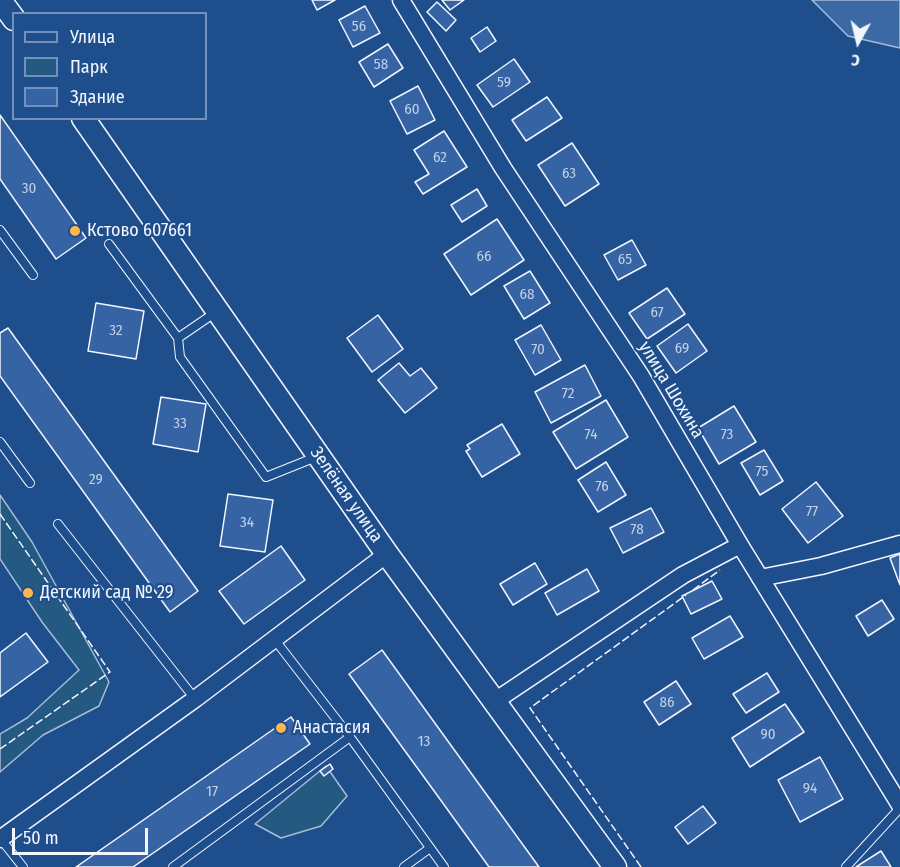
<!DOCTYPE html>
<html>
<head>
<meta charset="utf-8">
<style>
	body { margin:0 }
	#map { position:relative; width:900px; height:867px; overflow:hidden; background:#1f4e8c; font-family:"Fira Sans Condensed",sans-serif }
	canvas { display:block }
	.legend { position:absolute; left:12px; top:12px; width:195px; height:108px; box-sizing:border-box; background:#1f4e8c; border:2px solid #7391ba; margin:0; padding:8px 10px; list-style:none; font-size:18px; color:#f2f6ff }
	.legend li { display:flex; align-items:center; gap:12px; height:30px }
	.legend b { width:30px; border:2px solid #7391ba }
	.north { position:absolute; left:828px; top:12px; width:60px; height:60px; -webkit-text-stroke:4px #1f4e8c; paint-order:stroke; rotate:188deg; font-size:16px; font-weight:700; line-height:24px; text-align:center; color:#f2f6ff }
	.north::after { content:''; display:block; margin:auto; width:21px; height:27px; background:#f2f6ff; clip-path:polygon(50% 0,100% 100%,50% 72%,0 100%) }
	.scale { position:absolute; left:12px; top:828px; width:136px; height:27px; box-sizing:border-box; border:3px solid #f2f6ff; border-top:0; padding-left:8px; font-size:18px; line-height:21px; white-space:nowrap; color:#f2f6ff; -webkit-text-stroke:4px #1f4e8c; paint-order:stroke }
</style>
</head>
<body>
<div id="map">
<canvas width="900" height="867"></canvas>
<ul class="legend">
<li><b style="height:8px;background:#1f4e8c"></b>Улица</li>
<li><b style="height:16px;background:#245a82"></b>Парк</li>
<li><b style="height:16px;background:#3563a3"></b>Здание</li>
</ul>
<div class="north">С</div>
<div class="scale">50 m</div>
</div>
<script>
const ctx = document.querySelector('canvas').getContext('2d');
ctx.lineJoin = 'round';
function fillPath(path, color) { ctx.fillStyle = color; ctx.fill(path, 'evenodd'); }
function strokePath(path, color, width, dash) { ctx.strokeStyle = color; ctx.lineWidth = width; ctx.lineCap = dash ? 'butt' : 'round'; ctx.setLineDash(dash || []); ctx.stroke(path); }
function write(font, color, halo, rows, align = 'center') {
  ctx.font = font + ' "Fira Sans Condensed",sans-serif'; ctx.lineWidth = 4.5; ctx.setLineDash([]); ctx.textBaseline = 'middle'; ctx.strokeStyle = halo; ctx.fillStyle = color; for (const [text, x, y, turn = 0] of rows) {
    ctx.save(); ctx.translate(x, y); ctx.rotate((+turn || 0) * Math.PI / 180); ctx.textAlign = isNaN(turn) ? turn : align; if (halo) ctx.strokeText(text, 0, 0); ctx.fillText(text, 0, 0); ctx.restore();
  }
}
const green = new Path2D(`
	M0,495L32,542L109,682L99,706L43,735L0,772V734L27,718L79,670L42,622L0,559Z
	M326,766L347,796L321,826L281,838L255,824Z`);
const water = new Path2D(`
	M812,0H900V48L848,36Z`);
const building = new Path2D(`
	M312,0H335L317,10Z
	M442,0H464L450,10Z
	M437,2L456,20L446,31L427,12Z
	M365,6L380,33L353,47L339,20Z
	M487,27L496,41L480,52L471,38Z
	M388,44L403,68L374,87L359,62Z
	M514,59L530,82L493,107L477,85Z
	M418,86L435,120L407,134L390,101Z
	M547,97L562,118L526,141L512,120Z
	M0,115L86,238L56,259L0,179Z
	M444,131L467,167L423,194L415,182L429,174L414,150Z
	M572,143L599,184L565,206L538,165Z
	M477,189L487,206L462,222L451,205Z
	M497,219L524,260L471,295L444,254Z
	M632,240L646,265L618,280L604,255Z
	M530,271L550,303L524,319L504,286Z
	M667,288L685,314L647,339L629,313Z
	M96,303L144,311L136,359L88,351Z
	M378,315L403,349L372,372L347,338Z
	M688,324L707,351L676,373L657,346Z
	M541,325L561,360L535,375L515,340Z
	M8,328L198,591L170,612L0,376V333Z
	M399,363L410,376L421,368L437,388L405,413L378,380Z
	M585,365L601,396L551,423L535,392Z
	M161,397L206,404L198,452L153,444Z
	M606,400L628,437L576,469L553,432Z
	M734,406L756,442L719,464L698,428Z
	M502,424L520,454L482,477L466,451L470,449L467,445Z
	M764,450L783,481L760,495L741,463Z
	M606,462L626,495L598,512L578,480Z
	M816,482L843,516L808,543L782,509Z
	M228,494L273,500L265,552L220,546Z
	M651,508L664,532L623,553L610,528Z
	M281,546L305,580L244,624L219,591Z
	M900,554V585L890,558Z
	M535,563L547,584L513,605L500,584Z
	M587,569L599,591L557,615L545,593Z
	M712,581L722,599L691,614L682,596Z
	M882,600L894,619L868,636L856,616Z
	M730,616L743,637L704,659L692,638Z
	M26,633L48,662L0,697V653Z
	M382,650L539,867H489L437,795L349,674Z
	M767,673L779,692L746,713L733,694Z
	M676,681L691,704L659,725L644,702Z
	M785,704L804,732L750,767L732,738Z
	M291,717L310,744L133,867H76Z
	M820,757L843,799L800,822L778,780Z
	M330,764L333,769L324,776L320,771Z
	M703,806L716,823L688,844L675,827Z
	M881,851L891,867H856Z`);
const service = new Path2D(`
	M0,230L33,275
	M109,244L178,338L180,357L266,477L316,457
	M178,338L216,312
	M0,442L30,483
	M58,524L195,699
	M275,640L350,737L444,867
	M0,838L23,867
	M173,867L350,737
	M404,867L430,848
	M846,867L900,808`);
const minor = new Path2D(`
	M401,0L503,168L641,376L740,545L900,805
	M760,578L821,566L900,544
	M495,701L683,575L740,545
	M0,839L195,699L387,554`);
const secondary = new Path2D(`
	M0,0L14,19
	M83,118L387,554L615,867`);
const fence = new Path2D(`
	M0,514L110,672L0,749
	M693,590L720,570
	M641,867L530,708L686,595`);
const markers = [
	[75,231,6,"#ffb74d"],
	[28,593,6,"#ffb74d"],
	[281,728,6,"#ffb74d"]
];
const numberNames = [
	["56",359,27],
	["58",381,65],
	["59",504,83],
	["60",412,110],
	["62",440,158],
	["63",569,174],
	["30",29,189],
	["66",484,257],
	["65",625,260],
	["68",527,295],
	["67",657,313],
	["32",116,331],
	["69",682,349],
	["70",538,350],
	["72",568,394],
	["33",180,424],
	["74",591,435],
	["73",727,435],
	["75",762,472],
	["29",96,480],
	["76",602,487],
	["77",812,512],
	["34",247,523],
	["78",637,530],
	["86",667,703],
	["90",768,735],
	["13",424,742],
	["94",810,789],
	["17",212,792]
];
const poiNames = [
	["Кстово 607661",87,231],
	["Детский сад № 29",40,593],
	["Анастасия",293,728]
];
const streetNames = [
	["улица Шохина",671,390,59],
	["Зелёная улица",346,495,55]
];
fillPath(green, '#245a82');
strokePath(green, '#a8bbd7', 1.5);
fillPath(water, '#3b69a3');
strokePath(water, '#a8bbd7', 1.5);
fillPath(building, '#3563a3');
strokePath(building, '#f2f6ff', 1.5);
strokePath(service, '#f2f6ff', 10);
strokePath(minor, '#f2f6ff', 19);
strokePath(secondary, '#f2f6ff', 25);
strokePath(service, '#1f4e8c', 8);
strokePath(minor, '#1f4e8c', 16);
strokePath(secondary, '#1f4e8c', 22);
strokePath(fence, '#f2f6ff', 1.5, [8, 3]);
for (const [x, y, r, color] of markers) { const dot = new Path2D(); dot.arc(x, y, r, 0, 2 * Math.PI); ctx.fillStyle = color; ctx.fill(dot); strokePath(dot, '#1f4e8c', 2); }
write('15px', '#c3d1e8', null, numberNames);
write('18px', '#f2f6ff', '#1f4e8c', poiNames, 'left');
write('18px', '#f2f6ff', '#1f4e8c', streetNames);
</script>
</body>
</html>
